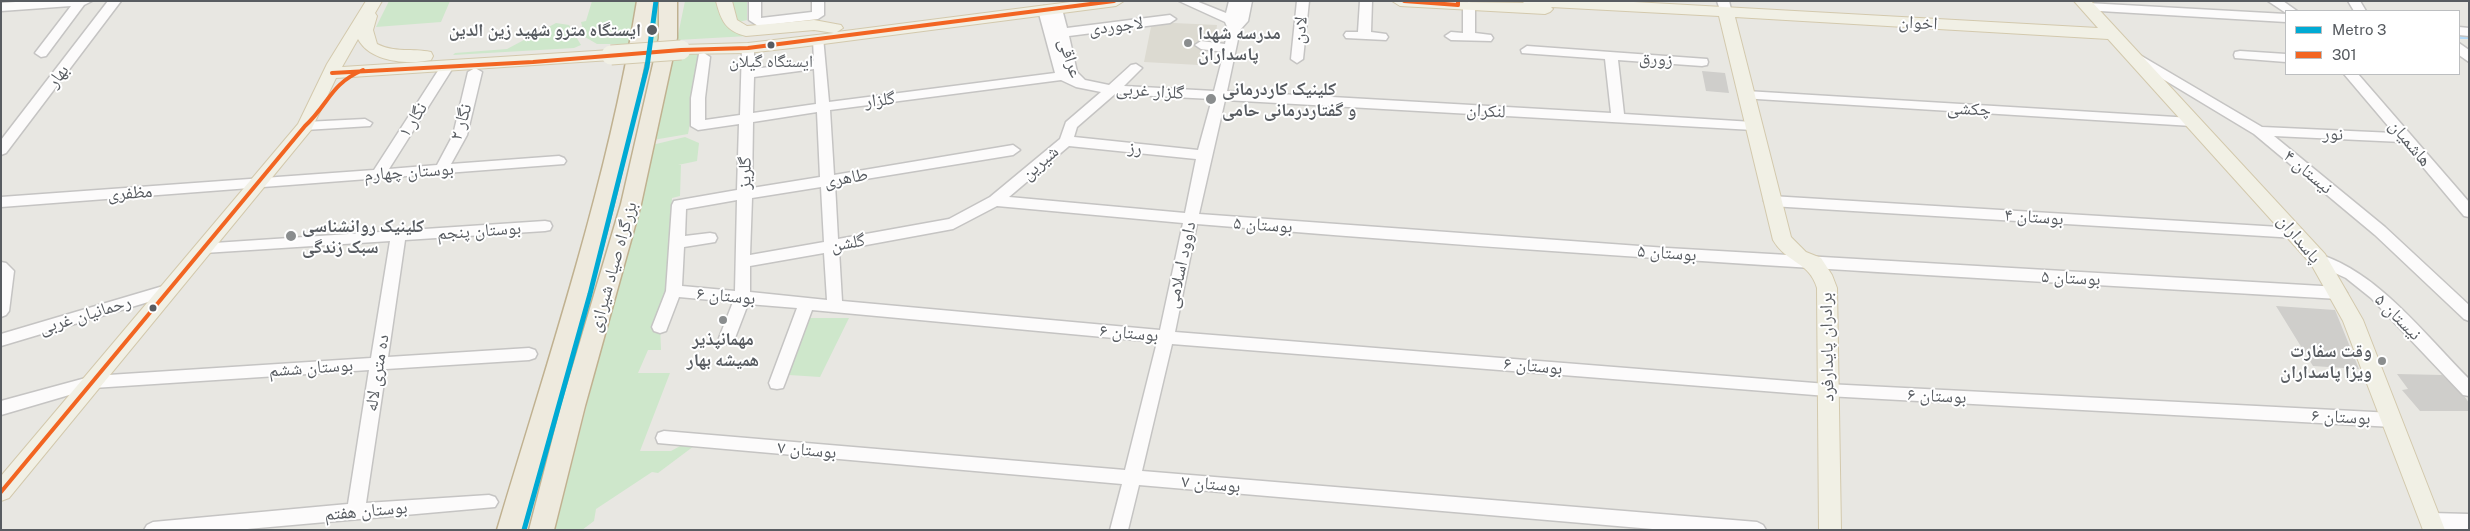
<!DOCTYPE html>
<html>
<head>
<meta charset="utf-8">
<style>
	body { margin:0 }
	#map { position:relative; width:2470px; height:531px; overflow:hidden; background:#e8e7e2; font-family:"Public Sans",sans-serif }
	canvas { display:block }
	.frame { position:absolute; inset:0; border:2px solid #585c61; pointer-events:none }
	.legend { position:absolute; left:2285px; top:10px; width:175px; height:65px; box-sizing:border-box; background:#fff; border:1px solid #bcbec0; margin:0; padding:6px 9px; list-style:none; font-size:15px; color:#585c61 }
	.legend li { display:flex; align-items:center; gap:10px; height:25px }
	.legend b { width:25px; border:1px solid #bcbec0 }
</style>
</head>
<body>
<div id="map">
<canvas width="2470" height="531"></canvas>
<div class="frame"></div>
<ul class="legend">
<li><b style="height:6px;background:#00aad4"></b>Metro 3</li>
<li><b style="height:6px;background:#f26522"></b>301</li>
</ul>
</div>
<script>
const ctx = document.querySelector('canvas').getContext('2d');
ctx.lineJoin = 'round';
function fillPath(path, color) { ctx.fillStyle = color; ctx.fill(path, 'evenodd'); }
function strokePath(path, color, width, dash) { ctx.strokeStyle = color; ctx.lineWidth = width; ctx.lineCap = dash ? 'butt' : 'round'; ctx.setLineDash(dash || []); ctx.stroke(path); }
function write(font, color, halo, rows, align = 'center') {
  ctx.font = font + ' "Public Sans","Noto Naskh Arabic",sans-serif'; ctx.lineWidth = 4; ctx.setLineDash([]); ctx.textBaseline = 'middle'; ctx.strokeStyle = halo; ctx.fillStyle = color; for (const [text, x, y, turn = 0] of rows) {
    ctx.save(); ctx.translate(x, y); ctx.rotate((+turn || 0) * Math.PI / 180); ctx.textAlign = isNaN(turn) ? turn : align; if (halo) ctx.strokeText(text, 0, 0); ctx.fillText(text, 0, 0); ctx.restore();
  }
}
const education = new Path2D(`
	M1152,22L1217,25L1215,40H1202L1199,65L1144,62Z`);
const green = new Path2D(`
	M389,1H450L441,22L376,27Z
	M592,1H639L632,44H597L585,37L581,22L586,21Z
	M654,1H662L658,42H648Z
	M685,1H721L748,36L677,40Z
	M730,1H747V20L735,23Z
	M556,23L569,25L581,45L574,48L453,55L455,53L507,49Z
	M703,52L688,134L653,140L671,54Z
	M685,137L699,143L697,161L678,165H681L680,196L672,198L667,295L660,324L661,350H648L638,373H670L640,451H671L682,445L698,443L658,473L652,472L596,509L594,521L582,530H555L599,357L608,328L652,145Z
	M808,318H849L820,377L789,375Z`);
const stream = new Path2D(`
	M2459,37H2469`);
const building = new Path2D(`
	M1702,71L1725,73L1729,93L1706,91Z
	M2276,306L2335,310L2359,369L2313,366Z
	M2397,374L2442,375L2465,397L2469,403V411H2420L2402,390L2408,389Z`);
const minor = new Path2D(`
	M30,1H92L84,5L46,56L41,57L35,53L71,6L1,11V3Z
	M108,1H121L6,153L1,155V140Z
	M749,1H761V18L812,12V1H824V15L818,19L758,26L749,20Z
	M1179,1H1196L1226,13L1229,1H1252L1248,21L1240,30L1227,91L1611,113L1605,59L1522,53L1521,50L1527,46L1707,59L1708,62L1707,65L1702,66L1618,60L1624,114L1753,122L1760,126L1753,130L1225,100L1199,214L1667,248L2339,287L2344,289L2347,293L2344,297L2339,299C1958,277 1577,256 1197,224L1175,332L1827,384L2393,413L2399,415L2401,420L2399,425L2393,427L1827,396L1172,344L1142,471L1757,522L1763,525L1766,530H1664L1139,485L1128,530H1110L1122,484L658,443L656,438L658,433L664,431L1125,470L1157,342L812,310L785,383L783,388L777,389L771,388L769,383L797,308L748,304L735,338L733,342L727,344L721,342L719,338L733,302L679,297L666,331L660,333L654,331L652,327L666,291L672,205L674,201L737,190L739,124L698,130L691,126V98L699,54L704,53L710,57L705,98V120L740,115L742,48L748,44L754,48V69L814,61L813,40L819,36L823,37L829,102L1055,73L1038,10L1044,6L1050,10L1056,5L1062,9L1067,28L1170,15L1176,19L1170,23L1069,36L1077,72L1085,80L1109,85L1131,65L1136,64L1142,68L1124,86L1214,91L1224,52L1201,49L1195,45L1201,41L1225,44L1228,29L1225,22ZM814,69L816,104L753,113L754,77ZM1061,80L1076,87L1101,92L1066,122L1060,139L990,197L949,219L838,239L835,184L1013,155L1020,150L1013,145L834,175L830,110ZM1115,94L1212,99L1198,150L1074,137L1077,127ZM817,112L820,177L752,188L753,122ZM1069,146L1196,159L1185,213L1009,197ZM821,187L824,242L750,255L752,198ZM737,200L735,291L682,286L684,247L715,242L717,238L715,234L710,233L685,236L686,209ZM997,206L1183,223L1160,330L842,301L839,250L953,229ZM824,253L827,300L750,292V266Z
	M1297,1H1309L1303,59L1297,63L1291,59Z
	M1360,1H1372L1371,32L1386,34L1388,37L1386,40L1346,38L1344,35L1346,32H1358Z
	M1717,1H1729L1732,13L1730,16H1722Z
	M2268,1H2283L2297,11H2286V13Z
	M2348,1H2360L2366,11H2354Z
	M1469,2L1475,6V33L1491,35L1493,38L1491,41L1451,40L1445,36L1451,32L1463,33V6Z
	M2087,3L2286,14V22L2083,10L2081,7Z
	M2459,27L2469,28V36L2459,35Z
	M2459,43L2469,50V62L2459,55Z
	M2133,51L2262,127L2394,133L2344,74H2358L2469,202V217L2464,216L2402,142L2274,136L2385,227L2469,305V321L2464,319L2375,235L2254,134L2128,58L2127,55L2128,52Z
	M2240,51L2286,54V62L2235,58L2234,55L2235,52Z
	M448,62L454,66L389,169L437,165L453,135L468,72L475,68L482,72L467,135L451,164L559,156L564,158L566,161L564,164L1,207V197L374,170L443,63Z
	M1746,91L2192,118L2199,122L2192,126L1741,98L1739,95Z
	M365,119L372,123L370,126L305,130L298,126L305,122Z
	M1771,196L2296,228L2301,229L2303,233L2301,237L2296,238L1771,206L1764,201Z
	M545,221L550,222L552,226L550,230L545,231L405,240L388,357L529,348L535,350L537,354L535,358L529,360L386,369L366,503L489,495L495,497L498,502L495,507L236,530H144L147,525L153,522L348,504L369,370L93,388L1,415V401L93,376L371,358L390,241L204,253L199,252L197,248L199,244Z
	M2318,254C2377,271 2426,336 2469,379V396L2463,395L2371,298L2346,278L2313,263L2311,259L2313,255Z
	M1,262L6,263L14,271L9,311L6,315L1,317Z
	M170,284L175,286L178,290L175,294L1,346V334Z
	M2431,513L2469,514V530L2431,529L2425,526L2422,521L2425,516Z`);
const major = new Path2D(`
	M366,1H382L375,13L377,16L373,30L377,44C394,53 413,48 431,52L433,56L431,60C408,65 370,62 358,39L342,67L611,50L617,51L619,55L617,59L611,60L336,78L311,130L9,498L1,501V476L298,124L327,64Z
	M716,1H732L737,20L747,26L814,20L841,25L843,28L837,32L1078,1H1124L1116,6L800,47L748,53L675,54L673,50L675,46L681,45L748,43L834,33L814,30L746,36C726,31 721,21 716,1Z
	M1392,1L1524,3L1522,1H1616L2098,28L2074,1H2091L2325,254L2363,320L2445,530H2423L2343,321L2311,264L2108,39L1735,17L1791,237L1806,252L1821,258L1832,275L1837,288L1841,530H1819L1817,288C1809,261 1787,264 1773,240L1719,16L1551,7L1553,9L1550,12L1545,14L1400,6Z`);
const highway = new Path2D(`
	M637,1H655C628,181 572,355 522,530H497C549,356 608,181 637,1Z
	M659,1H677V38L641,204L585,406L554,530H529L561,406L621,204L659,38Z`);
const majorBridge = new Path2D(`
	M611,55L681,50`);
const bus1 = new Path2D(`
	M1404,1L1458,5V1
	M332,73L533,62L681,50L748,48L1114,1
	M1,492L305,126C329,104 330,84 363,70`);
const metro1 = new Path2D(`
	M524,530L590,294L647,67L656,1`);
const markers = [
	[652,30,6,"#585c61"],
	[1188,43,5,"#8a8d8e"],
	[771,45,4.5,"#585c61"],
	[1211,99,6,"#8a8d8e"],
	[291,236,6,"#8a8d8e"],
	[153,308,4.5,"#585c61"],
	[723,320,5,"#8a8d8e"],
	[2382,361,5,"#8a8d8e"]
];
const busNames = [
	["ایستگاه گیلان",771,62]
];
const streetNames = [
	["اخوان",1918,23,3],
	["لاجوردی",1116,26,-7],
	["لادن",1300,30,-84],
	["عراقی",1070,58,72],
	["زورق",1656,59,4],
	["بهار",58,76,-53],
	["گلزار غربی",1150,91,4],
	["گلزار",880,100,-7],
	["چکشی",1969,109,3],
	["لنکران",1486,111,3],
	["نگار ۱",413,120,-57],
	["نگار ۲",461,122,-73],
	["نور",2333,134,3],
	["هاشمیان",2410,143,50],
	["رز",1135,148,6],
	["شیرین",1040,163,-41],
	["بوستان چهارم",409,172,-4],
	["نیستان ۴",2308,172,40],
	["گلریز",745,173,-89],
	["طاهری",846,178,-10],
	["مظفری",130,193,-4],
	["بوستان ۴",2034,217,4],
	["بوستان ۵",1263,225,4],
	["بوستان پنجم",479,231,-4],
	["پاسداران",2299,239,50],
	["گلشن",848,243,-10],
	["بوستان ۵",1667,253,4],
	["داوود اسلامی",1181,265,-78],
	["بزرگراه صیاد شیرازی",613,267,-74],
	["بوستان ۵",2071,278,3],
	["بوستان ۶",726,296,5],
	["رحمانیان غربی",85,315,-17],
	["نیستان ۵",2398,317,45],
	["بوستان ۶",1129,333,5],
	["برادران پایدارفرد",1827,347,-91],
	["بوستان ۶",1533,366,5],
	["بوستان ششم",311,368,-4],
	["ده متری لاله",377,373,-81],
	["بوستان ۶",1937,396,3],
	["بوستان ۶",2341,417,3],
	["بوستان ۷",807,450,5],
	["بوستان ۷",1211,484,5],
	["بوستان هفتم",366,511,-5]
];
const stopNames = [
	["ایستگاه مترو شهید زین الدین",641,30]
];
const poiNames = [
	["مدرسه شهدا",1198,33],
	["پاسداران",1198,54],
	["کلینیک کاردرمانی",1222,89],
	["و گفتاردرمانی حامی",1222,110],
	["کلینیک روانشناسی",302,226],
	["سبک زندگی",302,247],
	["مهمانپذیر",723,339,"center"],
	["همیشه بهار",723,360,"center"],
	["وقت سفارت",2372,351,"right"],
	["ویزا پاسداران",2372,372,"right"]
];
fillPath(education, '#dcdad1');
fillPath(green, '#cee7cb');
strokePath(stream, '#b3d9f6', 4);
fillPath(building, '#cfcecb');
strokePath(minor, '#c5c4c3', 3);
strokePath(major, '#d3c9ad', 2);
strokePath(highway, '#c0b190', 3);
fillPath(minor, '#fcfbfb');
fillPath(major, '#f1f0e5');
fillPath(highway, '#eeeade');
strokePath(majorBridge, '#d3c9ad', 21, []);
strokePath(majorBridge, '#f1f0e5', 19);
strokePath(bus1, '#f26522', 4);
strokePath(metro1, '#00aad4', 5);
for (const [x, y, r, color] of markers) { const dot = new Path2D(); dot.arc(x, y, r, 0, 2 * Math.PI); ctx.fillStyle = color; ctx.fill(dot); strokePath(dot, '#fff', 2); }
write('17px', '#585c61', '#fff', busNames);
write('18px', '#585c61', '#fff', streetNames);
write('bold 18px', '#585c61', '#fff', stopNames, 'right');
write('bold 18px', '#585c61', '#fff', poiNames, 'left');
</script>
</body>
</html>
